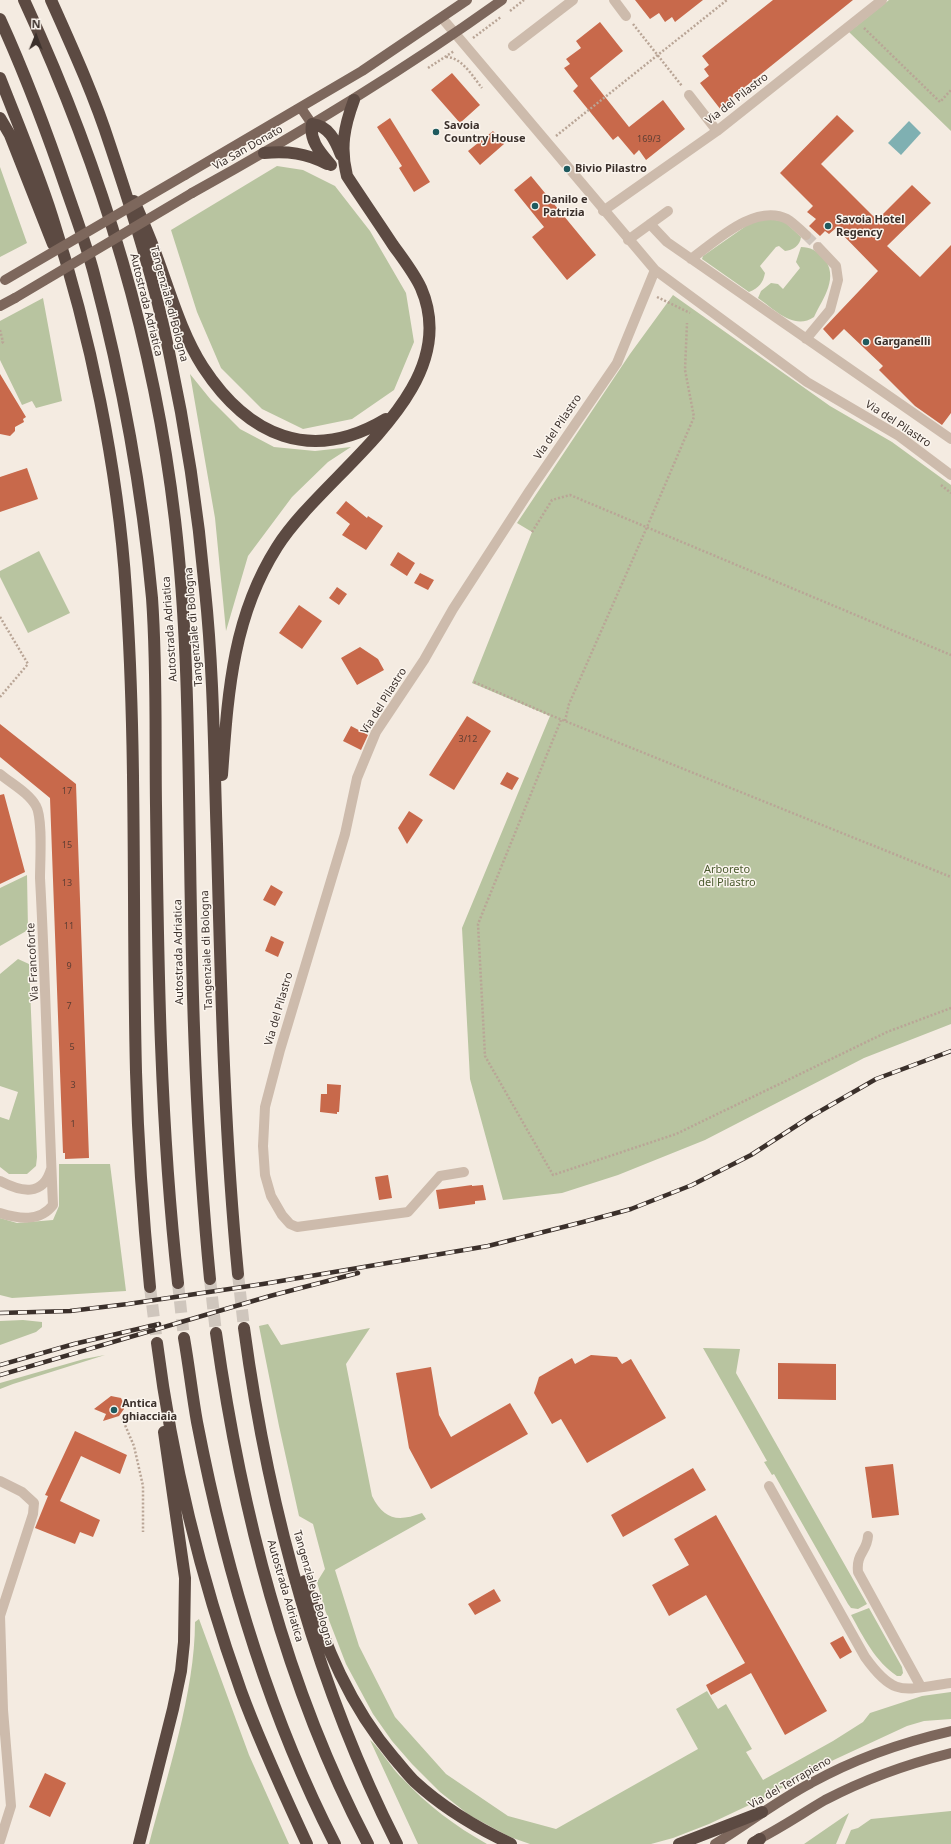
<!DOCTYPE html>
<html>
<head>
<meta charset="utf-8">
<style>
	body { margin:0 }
	#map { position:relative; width:951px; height:1844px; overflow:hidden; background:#f4ebe1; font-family:"Noto Sans",sans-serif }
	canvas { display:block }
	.north { position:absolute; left:16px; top:16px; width:40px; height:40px; -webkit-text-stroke:3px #fbf5ee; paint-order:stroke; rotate:1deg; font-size:11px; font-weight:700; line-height:16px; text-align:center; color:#3b302b }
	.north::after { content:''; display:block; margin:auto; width:14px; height:18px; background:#3b302b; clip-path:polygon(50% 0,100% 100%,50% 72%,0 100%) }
</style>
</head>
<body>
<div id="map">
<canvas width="951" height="1844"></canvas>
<div class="north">N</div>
</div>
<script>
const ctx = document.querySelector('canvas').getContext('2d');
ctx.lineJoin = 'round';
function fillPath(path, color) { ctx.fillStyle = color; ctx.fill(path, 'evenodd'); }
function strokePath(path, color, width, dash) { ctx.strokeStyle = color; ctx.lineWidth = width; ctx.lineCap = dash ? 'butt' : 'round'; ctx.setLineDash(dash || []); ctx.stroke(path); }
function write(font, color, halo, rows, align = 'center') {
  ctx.font = font + ' "Noto Sans",sans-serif'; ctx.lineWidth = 3; ctx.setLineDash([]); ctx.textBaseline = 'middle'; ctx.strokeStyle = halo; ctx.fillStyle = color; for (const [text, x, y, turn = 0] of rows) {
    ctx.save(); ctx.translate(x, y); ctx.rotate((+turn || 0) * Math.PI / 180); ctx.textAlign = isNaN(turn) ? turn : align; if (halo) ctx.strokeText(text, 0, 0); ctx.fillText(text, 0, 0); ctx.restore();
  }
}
const green = new Path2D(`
	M889,0H951V131L849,32Z
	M277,166L303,170L335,186L370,231L406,293L414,342L394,390L352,419L303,429L262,409L221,368L197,312L171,230Z
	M0,167L27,243L0,257Z
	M766,218L785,222L801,237C800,246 793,250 785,251L779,246L776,247L760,266L765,273C763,283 759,288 749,292L702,259L703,256L756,219Z
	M801,247C810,247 817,251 823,257C840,277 823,298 814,317C794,331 774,309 758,298L761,291L771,283L778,284L783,289L800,268L796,262Z
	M673,295L830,406L892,442L951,485V1024L864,1058L705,1140L618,1175L562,1193L503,1200L470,1079L462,928L550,716L472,683L532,532L517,523L630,354Z
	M43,298L62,401L36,408L32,401L22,405L0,360V321Z
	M190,374L211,400L240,429L274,447L315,451L351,447L328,462L292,497L248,556L226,631L215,518Z
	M39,551L70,613L28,633L0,577V571Z
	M27,875L28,930L0,946V888Z
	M18,959L29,964L37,1157L36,1166L27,1174H9L0,1167V1117L9,1120L18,1092L0,1086V974Z
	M59,1164H110L126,1291L12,1298L0,1295V1218L17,1223L53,1220L59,1206Z
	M23,1320L42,1322V1327L36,1332L0,1345V1321Z
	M268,1324L281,1345L370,1328L346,1364L372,1496C384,1520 398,1522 422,1513L426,1519L335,1570L359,1646L395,1717L446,1774L508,1816L556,1829L698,1749L676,1709L707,1691L718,1709L726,1704L752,1749L746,1752L763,1780L833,1741L863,1722L870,1713L922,1696L951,1692V1719L924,1721L907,1726L825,1764L762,1799L709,1824L673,1838L651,1844H530L510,1837L469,1815L440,1792L412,1764L392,1741L373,1714L346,1664L325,1610L317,1582L325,1569L313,1524L299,1516L279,1426L259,1326Z
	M703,1348L740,1349L736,1373L867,1604L858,1609L851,1608L848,1604L774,1474L772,1475L764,1462L767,1461Z
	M105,1355L13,1384L0,1389V1383L84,1359Z
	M869,1608L902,1667L903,1673L901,1676H897C875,1661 864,1638 851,1615Z
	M199,1619L249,1755L289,1844H149C167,1776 195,1692 195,1622Z
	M370,1740C379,1747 392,1769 402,1778C427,1805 455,1826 487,1844H418Z
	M951,1811V1844H845L851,1830L858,1828L871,1819Z
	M849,1813L836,1844H804Z`);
const water = new Path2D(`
	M909,121L921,133L901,155L888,143Z`);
const building = new Path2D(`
	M635,0H703L675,22L672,17L665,22L659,13L650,19Z
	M773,0H853L730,99L732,102L721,110L700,83L709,76L704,69L709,65L702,56Z
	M600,22L623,51L590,78L629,127L663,100L685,129L646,160L639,150L634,155L618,136L613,140L573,91L578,86L564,68L570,64L566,59L581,48L576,41Z
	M452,73L480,105L460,123L431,90Z
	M837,115L854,131L821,164L877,220L912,185L931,203L887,246L920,277L951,245V413L942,425L915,406L879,370L883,366L844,329L833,340L823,329L878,271L836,228L829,234L825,231L820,236L809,226L816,219L807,212L813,206L780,173Z
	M390,118L430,182L414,192L399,168L402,166L377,127Z
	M493,131L504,144L480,165L468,151Z
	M531,176L596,255L567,280L532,237L544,227L514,190Z
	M0,374L26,417L23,419L24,422L15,427V431L10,436L0,434Z
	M27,468L38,499L0,512V477Z
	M346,501L367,518L368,516L383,526L366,550L342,535L350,524L336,513Z
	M398,552L415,563L407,576L390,565Z
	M420,573L434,580L428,590L414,583Z
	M337,587L347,594L339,605L329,598Z
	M299,605L322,621L302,649L279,633Z
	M360,647L378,659L384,670L357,685L341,658Z
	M467,716L491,731L454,790L429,775Z
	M0,724L76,784L89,1158L65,1159V1153H63L50,798L0,757Z
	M351,726L368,735L361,750L343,741Z
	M507,772L519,778L512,790L500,784Z
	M4,794L25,872L0,884V795Z
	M409,811L423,820L407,844L398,828Z
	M271,885L283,892L275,906L263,900Z
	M271,936L284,942L278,957L265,951Z
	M327,1084L341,1085L339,1112H337V1114L320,1112L321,1094H327Z
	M388,1175L392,1198L379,1200L375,1177Z
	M472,1185V1186L483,1185L486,1200L475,1201V1204L439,1209L436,1190Z
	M591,1355L617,1357L622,1364L631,1359L666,1418L587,1463L561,1419L552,1424L534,1393L539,1377L572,1358L575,1364Z
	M778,1363L836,1364V1400L778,1399Z
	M431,1367L439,1415L451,1437L510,1403L528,1434L431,1489L409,1448L396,1373Z
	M111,1396L121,1398L124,1404V1409L119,1416L103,1421L106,1414L94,1409Z
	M75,1431L127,1455L120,1474L81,1456L60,1501L100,1520L93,1537L80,1532L75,1544L35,1528L48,1496L45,1495Z
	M893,1464L899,1515L872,1518L865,1467Z
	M693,1468L706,1490L623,1537L611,1515Z
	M716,1515L827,1711L785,1735L751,1673L711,1695L706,1685L745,1663L706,1595L669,1616L652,1585L689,1565L674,1539Z
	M494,1589L501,1601L475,1615L468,1604Z
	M843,1636L852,1652L840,1659L830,1643Z
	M45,1773L66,1783L50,1817L29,1807Z`);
const minorTunnel = new Path2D(`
	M806,235L818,247`);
const highwayTunnel = new Path2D(`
	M238,1274L244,1328
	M210,1279L216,1333
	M178,1283L184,1338
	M150,1287L157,1343`);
const path = new Path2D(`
	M510,11L524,0
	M633,24L682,86
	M864,28L940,102L951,90
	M473,38L501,17
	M446,57C462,57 473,77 482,88
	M428,68L454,51
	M556,136L727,0
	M657,297L690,313
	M0,330L3,342L0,344
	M941,485L951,493
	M532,532L552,500L570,495L951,655
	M0,617L28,664L0,697
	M474,682L550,715L951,877
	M561,720L478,924L485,1056L553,1175L676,1134L887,1032L951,1008
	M565,721L569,704L647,527L694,417L685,370L687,323
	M122,1418L134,1446L143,1486V1532`);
const minor = new Path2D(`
	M614,0L626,16
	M442,18L655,270L807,382L899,436L951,475
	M513,46L573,0
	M689,95L717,131
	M603,211L717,131L882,0
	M650,224L667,242L951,439
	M628,240L668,211
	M691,259C716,241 755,203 787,219C794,223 800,230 806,235
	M806,339L830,310L838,280L836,266L818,247
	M0,774C12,784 29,793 36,806C43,818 40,862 40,878C46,987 48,1096 53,1205C40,1222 19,1219 0,1213
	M464,1172L440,1176L408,1212L297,1227L290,1224L282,1215L271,1196L265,1175L263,1146L265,1107L280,1050L345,834L357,778L376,732L424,660L453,609L530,490L617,363L655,270
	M0,1181C21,1192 43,1197 51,1169
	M0,1481L22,1492L34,1503L33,1514L0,1616L3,1710L11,1806L0,1841
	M769,1486L865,1657C895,1699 904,1689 951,1683
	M868,1536C867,1552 856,1553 858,1572L921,1687`);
const major = new Path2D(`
	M301,108L312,124
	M185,175L362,71L467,0
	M192,193C299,134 403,71 502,0
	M0,306L15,298
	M753,1842C778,1830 801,1814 825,1800C865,1779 907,1764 951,1753
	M715,1844C747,1824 777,1801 811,1783C854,1759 903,1742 951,1731`);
const highway = new Path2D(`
	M24,0C100,164 154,340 175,520C188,631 188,742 190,854C192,996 196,1137 210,1279
	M51,0C72,47 94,95 110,145C132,211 155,283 169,352C186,431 198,510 205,590C214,675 214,760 217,844C221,988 224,1131 238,1274
	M0,19C26,76 48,135 68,194C77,220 87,247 94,274C122,380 142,489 152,598C157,667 155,736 156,805C158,965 160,1124 178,1283
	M0,78C18,124 37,169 52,216C90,334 118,467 126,591C137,751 132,912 136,1072C138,1143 143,1216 150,1287
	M0,118L10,135L53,244
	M264,153C288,151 306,153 327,164
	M331,165C321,153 309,141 312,124C329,126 335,140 341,155
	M134,201C141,217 148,233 154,249C169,288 180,331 203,367C248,436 311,464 386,419
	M222,775C228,694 232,618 277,547C324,472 466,391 421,288C414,273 403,259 393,245C378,222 362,199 347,176C340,148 344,127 354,100
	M244,1328C268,1506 316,1684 397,1844
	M216,1333C241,1509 285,1686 368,1844
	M184,1338C189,1366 192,1394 197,1422C225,1567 267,1712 335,1844
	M157,1343C172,1461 201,1579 241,1691C260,1743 284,1794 307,1844
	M305,1581C324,1645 350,1706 394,1758C401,1766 407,1774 414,1781C443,1808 475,1827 511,1844
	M139,1844L173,1709L181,1671L184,1642L185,1578L164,1432
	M679,1844L762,1812
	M753,1844L760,1839`);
const rail = new Path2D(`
	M0,1313L70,1311L128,1304L263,1284L488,1246L583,1222L631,1209L692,1185L751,1155L810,1117L876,1079L951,1051
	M0,1365L74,1344L159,1324
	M0,1375L270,1296L358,1273`);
const majorBridge = new Path2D(`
	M5,280L185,175
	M15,298L192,193`);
const markers = [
	[436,132,4,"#1f5a5e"],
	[567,169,4,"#1f5a5e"],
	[535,206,4,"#1f5a5e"],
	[828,226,4,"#1f5a5e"],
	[866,342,4,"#1f5a5e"],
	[114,1410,4,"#1f5a5e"]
];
const numberNames = [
	["169/3",649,139],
	["3/12",468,739],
	["17",67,791],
	["15",67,845],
	["13",67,883],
	["11",69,926],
	["9",69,966],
	["7",69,1006],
	["5",72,1047],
	["3",73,1085],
	["1",73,1124]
];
const streetNames = [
	["Via del Pilastro",737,99,-38],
	["Via San Donato",248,148,-30],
	["Tangenziale di Bologna",169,304,75],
	["Autostrada Adriatica",146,305,76],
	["Via del Pilastro",898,424,33],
	["Via del Pilastro",558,427,-56],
	["Tangenziale di Bologna",194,627,-95],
	["Autostrada Adriatica",170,629,-94],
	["Via del Pilastro",384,701,-58],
	["Tangenziale di Bologna",207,950,-92],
	["Autostrada Adriatica",179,952,-91],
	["Via Francoforte",33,962,-93],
	["Via del Pilastro",279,1009,-74],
	["Tangenziale di Bologna",313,1588,74],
	["Autostrada Adriatica",285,1591,74],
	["Via del Terrapieno",790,1783,-30]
];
const poiNames = [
	["Savoia",444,126],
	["Country House",444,139],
	["Bivio Pilastro",575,169],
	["Danilo e",543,200],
	["Patrizia",543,213],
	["Savoia Hotel",836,220],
	["Regency",836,233],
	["Garganelli",874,342],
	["Antica",122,1404],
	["ghiacciaia",122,1417]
];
const parkNames = [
	["Arboreto",727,870],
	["del Pilastro",727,883]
];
fillPath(green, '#b8c4a0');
fillPath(water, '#7fb0b2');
fillPath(building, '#c8694b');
strokePath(minorTunnel, '#cfc6bd', 10, [10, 5]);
strokePath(highwayTunnel, '#cfc6bd', 12, [12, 6]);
strokePath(path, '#b9a596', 2.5, [2, 2]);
strokePath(minor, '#cdbbac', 10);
strokePath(major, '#7d675c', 10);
strokePath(highway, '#5c4a42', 12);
strokePath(rail, '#3b302b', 4.5);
strokePath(rail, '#fbf5ee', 3, [9]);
strokePath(majorBridge, '#7d675c', 10);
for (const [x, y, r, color] of markers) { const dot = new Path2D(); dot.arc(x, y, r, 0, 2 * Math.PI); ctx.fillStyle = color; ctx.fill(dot); strokePath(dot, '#fbf5ee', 1.5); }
write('9px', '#5e3e33', null, numberNames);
write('11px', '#3b302b', '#fbf5ee', streetNames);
write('bold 11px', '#3b302b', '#fbf5ee', poiNames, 'left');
write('11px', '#4a5a2e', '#fbf5ee', parkNames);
</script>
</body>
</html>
